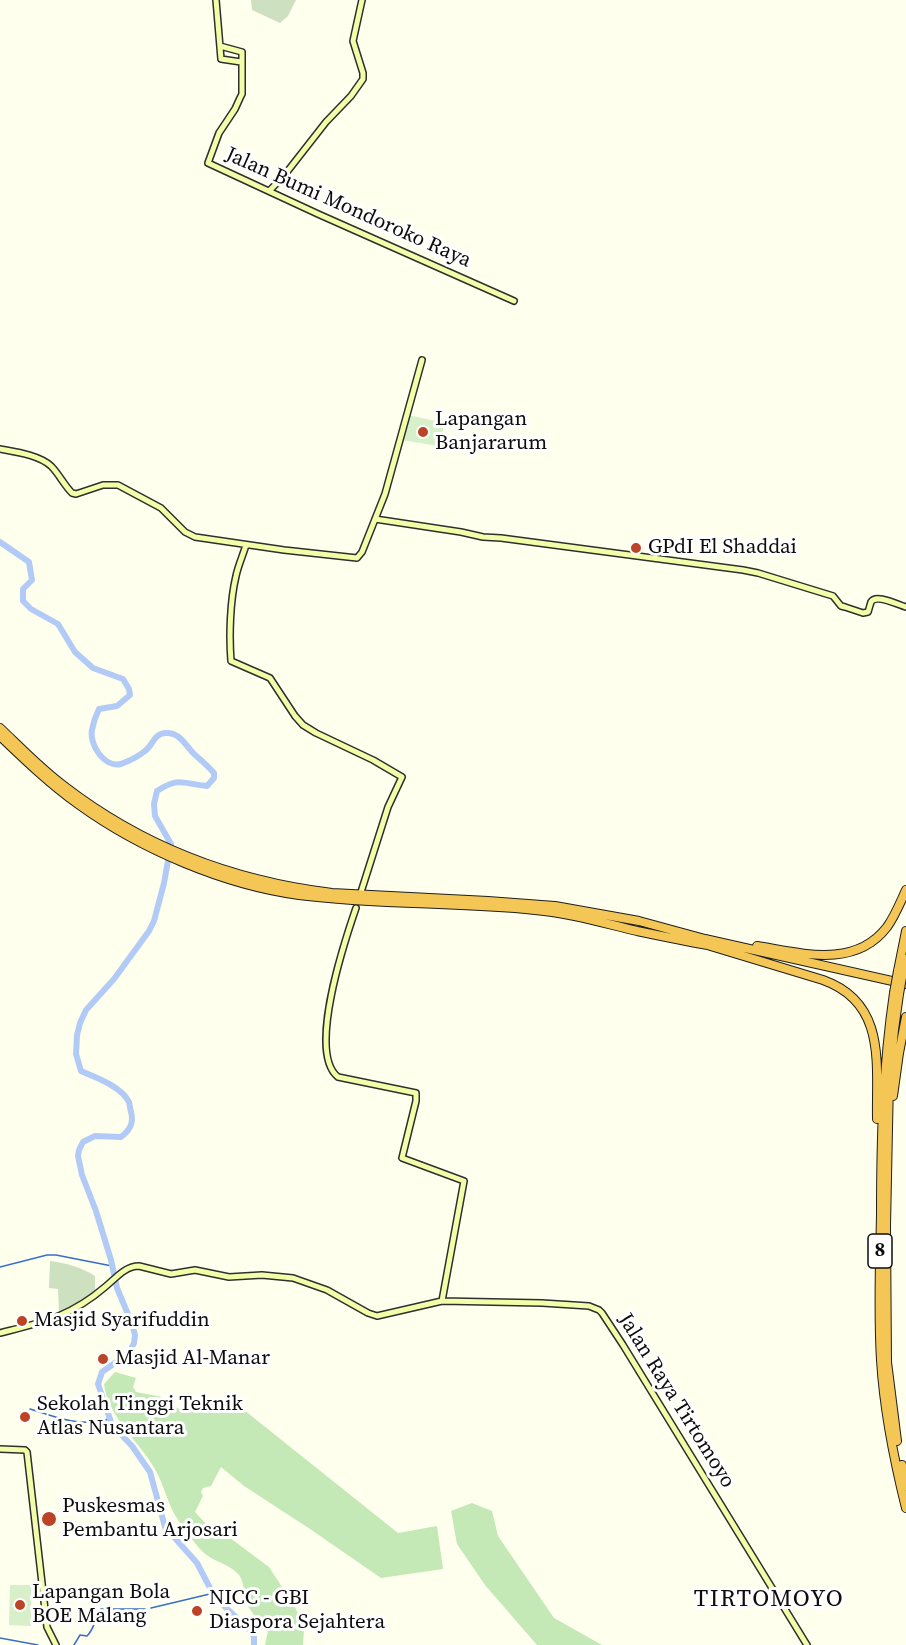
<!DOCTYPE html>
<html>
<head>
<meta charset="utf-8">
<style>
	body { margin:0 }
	canvas { display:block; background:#feffed }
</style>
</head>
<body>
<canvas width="906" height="1645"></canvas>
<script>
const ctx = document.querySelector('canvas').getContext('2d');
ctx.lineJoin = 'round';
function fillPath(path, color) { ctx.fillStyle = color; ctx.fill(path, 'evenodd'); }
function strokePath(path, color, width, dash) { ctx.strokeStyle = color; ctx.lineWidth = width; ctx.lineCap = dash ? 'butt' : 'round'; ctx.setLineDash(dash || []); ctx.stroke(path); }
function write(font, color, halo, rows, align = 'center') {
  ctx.font = font + ' "Source Serif 4",serif'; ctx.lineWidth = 6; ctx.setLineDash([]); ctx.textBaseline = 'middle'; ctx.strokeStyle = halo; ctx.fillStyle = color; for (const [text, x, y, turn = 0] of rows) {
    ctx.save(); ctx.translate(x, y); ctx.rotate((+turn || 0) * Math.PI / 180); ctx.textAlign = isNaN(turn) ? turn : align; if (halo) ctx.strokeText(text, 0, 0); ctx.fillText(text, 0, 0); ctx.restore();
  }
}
const green = new Path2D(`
	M115,1372L136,1378L133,1387L136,1392L162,1397L169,1404L179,1409L193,1410L229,1398L398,1533L437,1526L443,1569L381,1578L310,1529L244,1486L221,1467L211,1486L203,1488L201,1492L203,1496L195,1512L207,1525L226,1535L269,1567L295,1607L304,1629L303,1645H265L268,1631C261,1622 250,1612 246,1602C243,1593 245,1583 239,1575C230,1564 214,1562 204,1553C196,1545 184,1530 178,1520C167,1504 164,1483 153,1466C137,1439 108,1417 104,1384Z
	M472,1503L492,1511L498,1536L554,1618L602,1645H537L485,1585L457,1544L451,1511Z`);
const cemetery = new Path2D(`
	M251,0H296L288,16L280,23L252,10Z
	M50,1261C66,1263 81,1267 95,1276V1292L83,1302L59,1314L58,1289L49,1288Z`);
const pitch = new Path2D(`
	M408,415L445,423L438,446L402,440Z
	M10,1585H31V1626L9,1625Z`);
const stream = new Path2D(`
	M0,1267L47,1255H56L112,1266
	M30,1409L46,1414
	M49,1415C69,1422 89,1425 109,1419
	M151,1608L214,1593
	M0,1638L38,1645
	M74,1645L80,1635L87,1636C95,1628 94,1620 101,1609H145`);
const river = new Path2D(`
	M0,542L29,562L32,580L23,589V601L31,609L58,624L75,652L93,668L123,679L129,689L130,695L117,706L99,709C96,715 93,724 92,730C89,744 104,768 121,764C129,761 139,756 145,751C153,745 154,734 165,733C180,732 185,745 194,754C201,760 208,766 214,773V778L207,786C183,784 180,776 157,791L154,804L155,816L171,844L164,883L154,921L149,931L114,979L86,1010L80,1023L77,1035L76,1054L81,1071C96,1078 121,1086 129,1102C130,1105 130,1109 131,1112C134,1123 130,1130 121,1137L95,1136L83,1142L79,1150L78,1156L82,1175L96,1211L111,1260L117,1288L132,1324L135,1335L134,1343L129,1353L102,1372L98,1384L112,1425L132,1446L150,1472L165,1527L197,1563L210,1588L225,1607L250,1630L254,1637V1645`);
const secondary = new Path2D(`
	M216,0L221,59L241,62
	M220,46L242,52V94L240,98L235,109L219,133L208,163L318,214L514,301
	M269,191L283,177L326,122L351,96L363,79V73L353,41L362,0
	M0,449C16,452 39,455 51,466C59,474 64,485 72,493L76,494L103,485H118L161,508L185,532L195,537L284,550L357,558L362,552L385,494L422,360
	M375,519L461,532L483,537L501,538L743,570L758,573L833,596L841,606L845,607L863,613L868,612C869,609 870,605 871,602C876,593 898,605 906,607
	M246,545C243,555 238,566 236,576C230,601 229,636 231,661L270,678L295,716L303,725L316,733L373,760L402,777L388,807L361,892
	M356,908C345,940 307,1053 338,1077L416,1093V1101L402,1158L464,1181L442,1301
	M0,1333C43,1322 70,1317 105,1287C116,1278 125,1266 139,1266L171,1274L195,1270L229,1277L262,1275L293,1278L327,1290L368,1313L377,1316L442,1301L542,1303L589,1306L599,1310L602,1313L623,1345L807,1645
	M0,1449L25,1450L27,1452L47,1627L56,1645`);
const highway = new Path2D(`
	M0,728C21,748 41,769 64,786C143,847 234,881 332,893L488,901L555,906L639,921L705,939L906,984
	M0,736C25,760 50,784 78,804C140,849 224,885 299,895C378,905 457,902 535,910C570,913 603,923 637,931C661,936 685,941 708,945
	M704,944L823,980C887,1003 876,1064 877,1119
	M757,946C801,953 855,969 887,927C895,916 900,903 906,890
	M898,971L906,931
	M903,972L906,959
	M894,993C883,1067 881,1140 881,1215C880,1263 878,1312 881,1360C884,1409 894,1460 906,1508
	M893,1096L899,1053L906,1017
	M897,1441L887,1362L886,1226L889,1080L894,1030L899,994
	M902,1465L906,1486`);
const highwayBridge = new Path2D(`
	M894,993L898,971
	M899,994L903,972`);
const markers = [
	[423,432,6,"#bc4426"],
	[636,548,6,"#bc4426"],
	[22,1321,6,"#bc4426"],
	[103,1359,6,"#bc4426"],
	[25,1417,6,"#bc4426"],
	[49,1519,8,"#bc4426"],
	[20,1605,6,"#bc4426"],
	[197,1611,6,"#bc4426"]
];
const shields = [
	[880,1251,24]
];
const shieldNames = [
	["8",880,1251]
];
const streetNames = [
	["Jalan Bumi Mondoroko Raya",348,208,24],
	["Jalan Raya Tirtomoyo",676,1401,58]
];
const poiNames = [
	["Lapangan",435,420],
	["Banjararum",435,444],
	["GPdI El Shaddai",648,548],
	["Masjid Syarifuddin",34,1321],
	["Masjid Al-Manar",115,1359],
	["Sekolah Tinggi Teknik",37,1405],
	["Atlas Nusantara",37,1429],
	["Puskesmas",62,1507],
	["Pembantu Arjosari",62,1531],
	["Lapangan Bola",32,1593],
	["BOE Malang",32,1617],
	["NICC - GBI",209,1599],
	["Diaspora Sejahtera",209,1623]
];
const quarterNames = [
	["TIRTOMOYO",769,1600]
];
fillPath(green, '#c4e9b7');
fillPath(cemetery, '#cde0bf');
fillPath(pitch, '#d8f0c9');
strokePath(stream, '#396dcc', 1.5);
strokePath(river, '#b2cbf6', 6);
strokePath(secondary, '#2f2f2f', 8);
strokePath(highway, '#1e1e1e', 10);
strokePath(secondary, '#f2fea8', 5);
strokePath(highway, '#f4c656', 8);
strokePath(highwayBridge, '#1e1e1e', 10, []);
strokePath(highwayBridge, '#f4c656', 8);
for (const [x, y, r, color] of markers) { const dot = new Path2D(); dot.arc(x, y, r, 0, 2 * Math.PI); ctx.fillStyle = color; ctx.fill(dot); strokePath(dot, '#fff', 2); }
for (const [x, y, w] of shields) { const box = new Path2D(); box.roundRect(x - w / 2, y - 17, w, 34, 4.5); ctx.fillStyle = '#fff'; ctx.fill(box); strokePath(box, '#0d0d0d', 1.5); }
write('bold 20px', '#0d0d0d', null, shieldNames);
write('21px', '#0d0d0d', '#fff', streetNames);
write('21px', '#0d0d0d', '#fff', poiNames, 'left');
ctx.letterSpacing = '1.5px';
write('24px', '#0d0d0d', '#fff', quarterNames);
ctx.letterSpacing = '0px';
</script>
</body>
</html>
